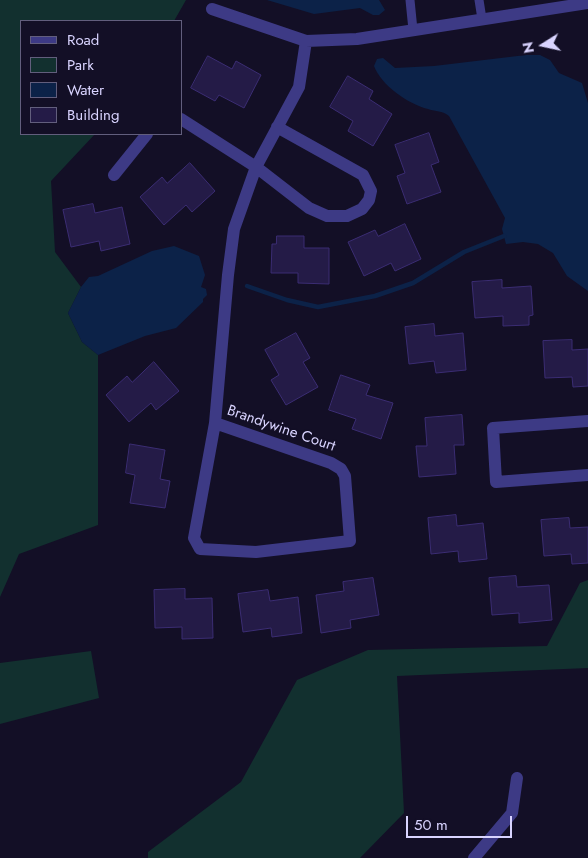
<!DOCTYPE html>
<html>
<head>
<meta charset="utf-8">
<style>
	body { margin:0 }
	#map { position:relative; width:588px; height:858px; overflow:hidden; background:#130f26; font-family:Jost,sans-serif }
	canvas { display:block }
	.legend { position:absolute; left:20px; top:20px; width:162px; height:115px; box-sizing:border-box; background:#130f26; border:1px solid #625e7d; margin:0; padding:6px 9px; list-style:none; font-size:15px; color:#d9d4ff }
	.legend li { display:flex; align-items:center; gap:10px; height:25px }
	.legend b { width:25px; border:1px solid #625e7d }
	.north { position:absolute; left:518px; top:20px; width:50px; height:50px; -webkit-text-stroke:4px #130f26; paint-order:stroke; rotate:260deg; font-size:14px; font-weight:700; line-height:20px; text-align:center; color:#d9d4ff }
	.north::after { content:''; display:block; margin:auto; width:18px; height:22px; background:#d9d4ff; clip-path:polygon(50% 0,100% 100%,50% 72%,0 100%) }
	.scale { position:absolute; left:406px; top:816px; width:106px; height:22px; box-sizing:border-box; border:2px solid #d9d4ff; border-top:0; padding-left:6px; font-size:15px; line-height:18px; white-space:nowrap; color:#d9d4ff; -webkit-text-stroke:4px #130f26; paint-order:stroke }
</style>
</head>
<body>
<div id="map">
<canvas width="588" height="858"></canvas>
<ul class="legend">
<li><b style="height:6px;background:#3d3a85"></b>Road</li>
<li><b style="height:14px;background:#12302f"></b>Park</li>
<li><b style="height:14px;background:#0c2248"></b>Water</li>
<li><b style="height:14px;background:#241b47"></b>Building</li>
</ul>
<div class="north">N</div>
<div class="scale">50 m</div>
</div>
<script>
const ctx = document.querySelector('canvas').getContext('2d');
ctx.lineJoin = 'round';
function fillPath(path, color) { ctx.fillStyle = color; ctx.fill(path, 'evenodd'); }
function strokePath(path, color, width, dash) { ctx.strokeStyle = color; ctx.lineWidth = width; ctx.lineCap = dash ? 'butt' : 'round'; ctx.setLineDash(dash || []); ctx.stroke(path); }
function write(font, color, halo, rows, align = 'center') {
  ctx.font = font + ' Jost,sans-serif'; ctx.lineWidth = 4; ctx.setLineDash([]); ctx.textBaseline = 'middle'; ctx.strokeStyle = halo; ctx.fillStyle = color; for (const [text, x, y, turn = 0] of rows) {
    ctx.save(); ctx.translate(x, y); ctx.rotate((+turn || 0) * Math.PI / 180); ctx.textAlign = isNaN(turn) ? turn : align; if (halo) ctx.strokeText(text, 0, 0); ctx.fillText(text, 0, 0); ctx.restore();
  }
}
const green = new Path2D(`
	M0,0H186L174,21H21V134H95L51,181L55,252L81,287L68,313L82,342L98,355V525L19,554L0,597Z
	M588,580V668L397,676L404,813L360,858H148V852L241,782L297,680L368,650L547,646L580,583Z
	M91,651L99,698L0,724V663Z`);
const water = new Path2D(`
	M267,0H379L385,10L379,15H373L360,8L314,14Z
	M526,55H540L550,60L559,73L582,83L588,103V291L567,276L553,253L538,244L523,242L506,244L502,229L505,218L449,116C441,110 437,112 428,109C408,104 381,85 374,66L377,59L383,58L395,68L434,66Z
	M174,246L199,256L205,275L201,287L206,289L207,295L203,299V302L176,328L145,336L98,355L82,342L68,313L81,287L89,277L98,276L152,251Z`);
const stream = new Path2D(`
	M247,286L287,300L318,307L375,296L413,283L464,252L504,236`);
const building = new Path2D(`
	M208,56L232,69L236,61L261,75L244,108L219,95L215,101L191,88Z
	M348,76L373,91L369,99L392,114L373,146L348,131L353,121L330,107Z
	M429,133L439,162L431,165L441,192L407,204L397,176L405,173L395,145Z
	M190,163L215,191L192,212L186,205L164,225L140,197L162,177L167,183Z
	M93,204L95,213L122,207L130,244L101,251L99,241L71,247L63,210Z
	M405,224L421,259L395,271L391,263L364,276L348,242L375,230L378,236Z
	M277,236H304V248H329V284L298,283V273H271L272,244H276Z
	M502,280V288L531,286L533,315L529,316V325L503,326V316L475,318L472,282Z
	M434,324L435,336L463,333L466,370L436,373L434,361L409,364L405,327Z
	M296,333L310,358L303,362L318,387L286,405L271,380L279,375L265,350Z
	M572,340V350L588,349V386L573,387L572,377L545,378L543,341Z
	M154,362L179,391L156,410L151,403L129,422L106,395L127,376L132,382Z
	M341,375L370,385L366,395L393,403L381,439L352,429L356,419L329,410Z
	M462,415L464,445H454L456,474L419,477L416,446H427L425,418Z
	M130,444L165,450L160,479L170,481L165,508L130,503L135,475L126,473Z
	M456,515L457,526L483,523L487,559L459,562L458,551L431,554L428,518Z
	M569,518L570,528L588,527V563L572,564L571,554L544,556L541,520Z
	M516,576L517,587L549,585L552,620L519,623V613L492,615L489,578Z
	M373,578L379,615L350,620L351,628L321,633L316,595L344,591L343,582Z
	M185,589V599L212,598L213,638L182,639V627L155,628L154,590Z
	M268,590L270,601L298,597L302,633L272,637L271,628L243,632L238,594Z`);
const lane = new Path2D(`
	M410,0L413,30
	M479,0L482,19`);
const street = new Path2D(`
	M212,9L306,41L357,39L588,3
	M181,119L256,167L309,208L327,216H347L362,209L369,200L371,191L363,175L277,127
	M114,175L147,134
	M588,421L493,428L496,482L588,475
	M215,423L331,463L341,469L345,476L350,541L256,552L200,549L194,538L215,423L228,275L234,229L256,167L299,87L306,41
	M474,858L512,813L517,778`);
const streetNames = [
	["Brandywine Court",281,429,19]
];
fillPath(green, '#12302f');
fillPath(water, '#0c2248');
strokePath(stream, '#0c2248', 4.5);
fillPath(building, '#241b47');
strokePath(building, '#3b2d73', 1);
strokePath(lane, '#3d3a85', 9);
strokePath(street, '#3d3a85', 12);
write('15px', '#d9d4ff', '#130f26', streetNames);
</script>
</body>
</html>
